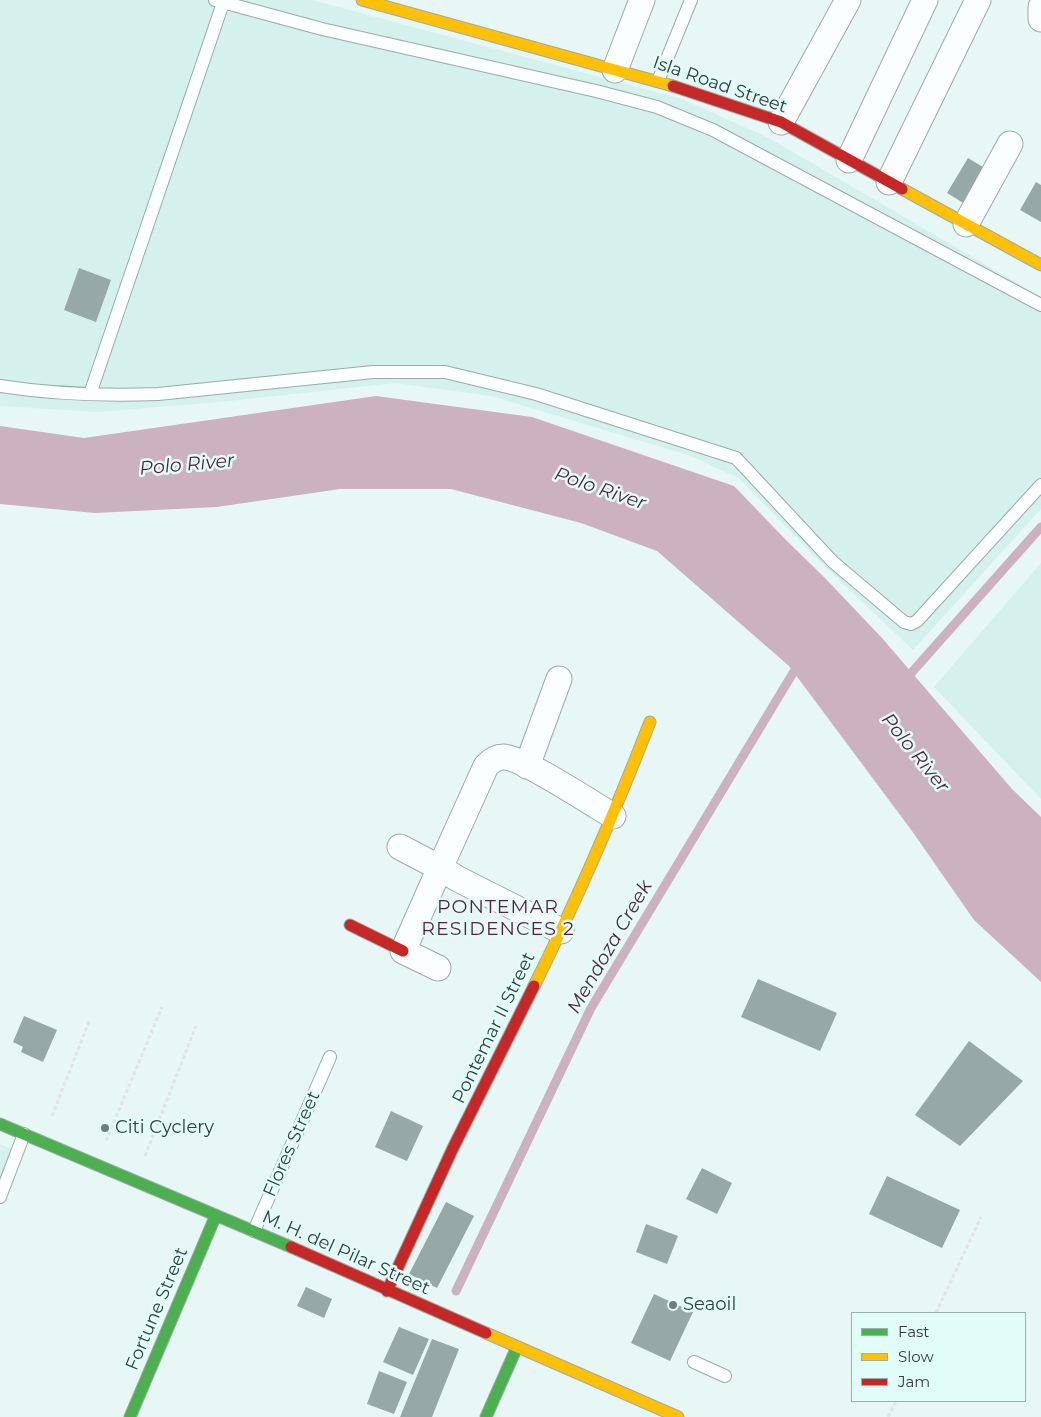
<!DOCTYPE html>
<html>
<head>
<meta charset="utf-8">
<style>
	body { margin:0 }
	#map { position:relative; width:1041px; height:1417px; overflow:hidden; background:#e7f7f5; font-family:Montserrat,sans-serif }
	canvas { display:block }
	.legend { position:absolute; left:851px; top:1312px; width:175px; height:90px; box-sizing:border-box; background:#e1fdf9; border:1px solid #9bb0ad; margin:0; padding:6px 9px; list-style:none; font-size:15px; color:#323d3c }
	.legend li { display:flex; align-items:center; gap:10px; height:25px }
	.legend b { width:25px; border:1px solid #9bb0ad }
</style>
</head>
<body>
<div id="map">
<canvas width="1041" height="1417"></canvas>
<ul class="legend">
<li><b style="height:6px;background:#4caf50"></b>Fast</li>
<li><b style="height:6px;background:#ffc107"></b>Slow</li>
<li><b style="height:6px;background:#c62828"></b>Jam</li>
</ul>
</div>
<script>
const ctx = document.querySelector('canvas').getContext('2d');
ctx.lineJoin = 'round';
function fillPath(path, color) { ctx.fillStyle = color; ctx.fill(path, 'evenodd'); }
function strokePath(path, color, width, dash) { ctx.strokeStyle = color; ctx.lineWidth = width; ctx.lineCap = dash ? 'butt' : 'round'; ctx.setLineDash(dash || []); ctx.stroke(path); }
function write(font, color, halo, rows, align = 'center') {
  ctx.font = font + ' Montserrat,sans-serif'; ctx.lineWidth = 5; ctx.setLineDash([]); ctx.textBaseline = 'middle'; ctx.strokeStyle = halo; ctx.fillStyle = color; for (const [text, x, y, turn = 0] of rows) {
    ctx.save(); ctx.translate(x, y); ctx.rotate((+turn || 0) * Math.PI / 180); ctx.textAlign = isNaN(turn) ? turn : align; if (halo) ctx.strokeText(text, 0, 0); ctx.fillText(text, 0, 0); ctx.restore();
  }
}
const built = new Path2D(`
	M0,0H312L682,99L769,138L1041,297V509L913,650L819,561L740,479L691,456L491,396L395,383L210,403L97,412L0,406Z
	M1041,563V799L934,687Z
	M0,1144L14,1150L0,1186Z`);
const water = new Path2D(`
	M376,396L532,417L734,486L786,540L824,577L882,638L1012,789L1041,817V982L974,920L912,831L789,666L657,551L581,523L451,489H340L217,507L95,513L0,504V426L84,438Z`);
const stream = new Path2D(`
	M905,680L1041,527
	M456,1291L591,1008L799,663`);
const building = new Path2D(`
	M968,158L991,172L970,207L947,193Z
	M1036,182L1041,185V222L1020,210Z
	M79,268L111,280L96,322L64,310Z
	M758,979L837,1013L820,1051L741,1017Z
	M24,1016L57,1030L43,1062L21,1052L23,1047L13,1042Z
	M969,1041L1023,1081L960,1146L915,1115Z
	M391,1111L423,1126L407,1161L375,1147Z
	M702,1168L732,1183L717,1214L686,1199Z
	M887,1176L960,1210L942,1248L869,1214Z
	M446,1202L474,1216L437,1288L409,1274Z
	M646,1224L678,1236L667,1264L636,1252Z
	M306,1287L332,1299L324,1318L297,1306Z
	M654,1294L693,1312L670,1361L631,1343Z
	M399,1327L429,1339L413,1375L383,1362Z
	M432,1339L459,1349L432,1417H400Z
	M379,1371L407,1382L394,1414L367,1404Z`);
const path = new Path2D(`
	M52,1116L90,1019
	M106,1141L162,1007
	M145,1156L196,1026
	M936,1313L981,1217
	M888,1417L896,1401`);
const lane = new Path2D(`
	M215,0L322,29L596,91L657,107L713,130L1041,305
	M658,81L691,0
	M0,386C51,394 106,396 158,394L373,372H445L536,394L736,458L833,562L904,622L911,624L917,621L1041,485
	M90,394L224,0
	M0,1197L24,1134
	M254,1231L330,1057
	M694,1362L725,1376`);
const street = new Path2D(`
	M1041,7V19
	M615,70L642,0
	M781,122L848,0
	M849,160L925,0
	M889,182L978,0
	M966,224L1010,144
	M527,766L559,679
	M400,847L440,868L486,766C491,761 496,757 503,757C520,756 593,804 613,816
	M438,968L403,951L440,868L458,879L561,931`);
const fast = new Path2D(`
	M0,1124L291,1247
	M130,1417L216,1215
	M486,1417L517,1347`);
const slow = new Path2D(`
	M362,0L673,86
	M902,189L1041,265
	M534,986C577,900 615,812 650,722
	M486,1333L678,1417`);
const jam = new Path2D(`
	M673,86L781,122L902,189
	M350,925L403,951
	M291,1247L486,1333
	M387,1291L453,1148L534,986`);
const markers = [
	[105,1128,5,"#717e7d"],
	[673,1305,5,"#717e7d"]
];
const streetNames = [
	["Isla Road Street",720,85,19],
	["Pontemar II Street",494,1028,-64],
	["Flores Street",292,1144,-66],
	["M. H. del Pilar Street",346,1253,24],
	["Fortune Street",157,1309,-67]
];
const poiNames = [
	["Citi Cyclery",115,1128],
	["Seaoil",683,1305]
];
const waterNames = [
	["Polo River",187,465,-5],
	["Polo River",600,489,19],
	["Polo River",915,753,51],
	["Mendoza Creek",610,947,-60]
];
const neighbourhoodNames = [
	["PONTEMAR",498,907],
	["RESIDENCES 2",498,929]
];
fillPath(built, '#d4f1ed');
fillPath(water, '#ccb2be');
strokePath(stream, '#ccb2be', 9);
fillPath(building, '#97a9a7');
strokePath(lane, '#9da9a7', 14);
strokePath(street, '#9da9a7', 27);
strokePath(fast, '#9da9a7', 13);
strokePath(slow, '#9da9a7', 13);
strokePath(jam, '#9da9a7', 13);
strokePath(path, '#dfe4e4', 3, [4, 2.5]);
strokePath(lane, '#fbfefe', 12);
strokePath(street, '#fbfefe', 25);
strokePath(fast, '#4caf50', 11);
strokePath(slow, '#ffc107', 11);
strokePath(jam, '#c62828', 11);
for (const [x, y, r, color] of markers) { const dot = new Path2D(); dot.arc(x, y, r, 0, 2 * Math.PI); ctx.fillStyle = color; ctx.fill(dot); strokePath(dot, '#e1fdf9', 2); }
write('18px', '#323d3c', '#e1fdf9', streetNames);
write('18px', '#323d3c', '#e1fdf9', poiNames, 'left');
write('italic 19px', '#551e38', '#e1fdf9', waterNames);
ctx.letterSpacing = '1px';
write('19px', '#5c1c3c', '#e1fdf9', neighbourhoodNames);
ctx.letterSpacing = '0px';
</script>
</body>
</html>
